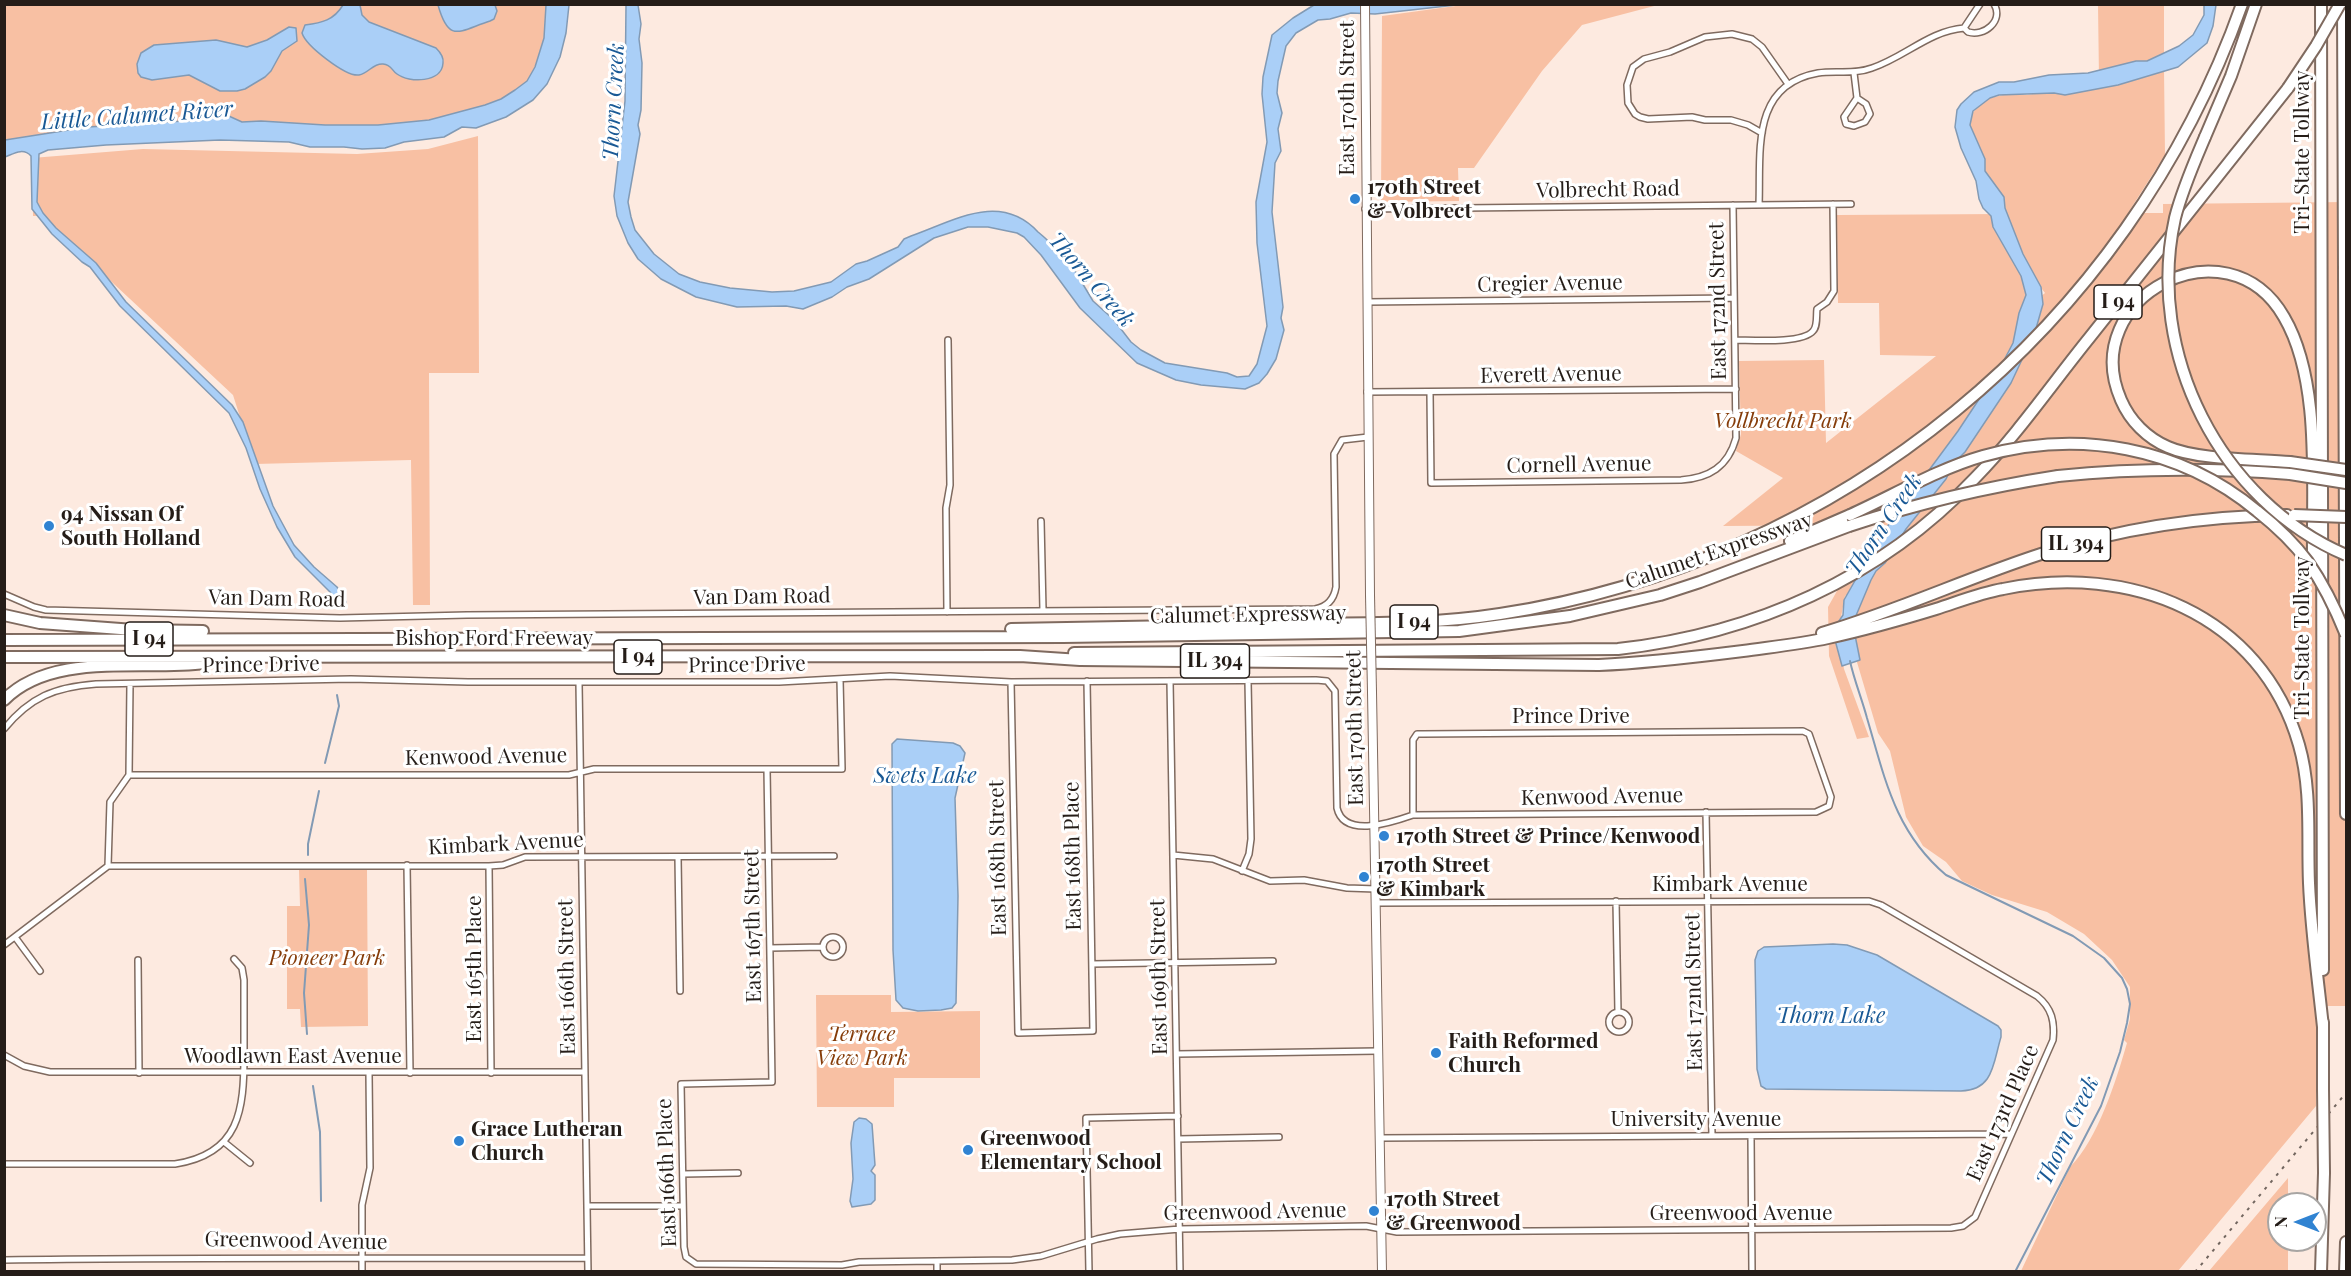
<!DOCTYPE html>
<html>
<head>
<meta charset="utf-8">
<style>
	body { margin:0 }
	#map { position:relative; width:2351px; height:1276px; overflow:hidden; background:#fdeae0; font-family:"Playfair Display",serif }
	canvas { display:block }
	.frame { position:absolute; inset:0; border:6px solid #251d18; pointer-events:none }
	.north { position:absolute; left:2267px; top:1192px; width:60px; height:60px; box-sizing:border-box; background:#fff; border:2px solid #a8a5a3; border-radius:50%; rotate:270deg; font-size:16px; font-weight:700; line-height:24px; text-align:center; color:#251d18 }
	.north::after { content:''; display:block; margin:auto; width:21px; height:27px; background:#3083d2; clip-path:polygon(50% 0,100% 100%,50% 72%,0 100%) }
</style>
</head>
<body>
<div id="map">
<canvas width="2351" height="1276"></canvas>
<div class="frame"></div>
<div class="north">N</div>
</div>
<script>
const ctx = document.querySelector('canvas').getContext('2d');
ctx.lineJoin = 'round';
function fillPath(path, color) { ctx.fillStyle = color; ctx.fill(path, 'evenodd'); }
function strokePath(path, color, width, dash) { ctx.strokeStyle = color; ctx.lineWidth = width; ctx.lineCap = dash ? 'butt' : 'round'; ctx.setLineDash(dash || []); ctx.stroke(path); }
function write(font, color, halo, rows, align = 'center') {
  ctx.font = font + ' "Playfair Display",serif'; ctx.lineWidth = 6; ctx.setLineDash([]); ctx.textBaseline = 'middle'; ctx.strokeStyle = halo; ctx.fillStyle = color; for (const [text, x, y, turn = 0] of rows) {
    ctx.save(); ctx.translate(x, y); ctx.rotate((+turn || 0) * Math.PI / 180); ctx.textAlign = isNaN(turn) ? turn : align; if (halo) ctx.strokeText(text, 0, 0); ctx.fillText(text, 0, 0); ctx.restore();
  }
}
const green = new Path2D(`
	M5,5H546L544,38L535,67L527,81L515,90L501,99L485,105L429,120L378,125H325L261,121L243,122L237,121L229,115L209,114L199,120L88,127L5,140Z
	M1463,5H1658L1582,25L1542,71L1474,168H1458L1459,201L1381,202L1382,16Z
	M2098,5H2164V61L2099,79Z
	M2164,69L2165,155L2128,213H2163V204L2346,202V1006H2317L2316,1106L2178,1271H2021L2070,1167C2098,1139 2116,1081 2127,1043L2124,1040L2130,1019V987L2112,960L2084,934L2047,912L1992,895L1962,881L1946,862L1923,846L1906,817L1890,751L1878,733L1851,642L1858,589L1845,596L1838,633L1844,669L1869,737L1857,739L1829,656L1828,607L1861,548L1881,525L1723,526L1783,478L1736,451L1741,434L1739,361L1824,360L1826,443L1936,356L1880,355L1879,303H1838L1837,215L2001,214L2029,295L2024,310L2045,293L2022,263L1969,134L1970,116L1980,104L1990,98L2011,93L2027,95Z
	M478,136L479,373H429L430,605H413L411,460L255,464L233,395L41,216H33L32,158L143,149L357,154L428,149Z
	M299,870H367L368,1026L301,1027L300,1009H287V906H300Z
	M816,995H891V1012L980,1011V1078H894V1107H817Z
	M2288,1178V1204H2279V1240H2288V1271H2209Z`);
const water = new Path2D(`
	M343,5H360L362,15L369,22L436,48C440,52 444,57 443,63C442,83 409,83 397,74C391,70 392,65 383,64C373,63 369,73 359,75C346,77 306,46 302,33L305,25C322,23 334,20 343,5Z
	M438,5H495L497,11L494,19L490,21C459,31 449,44 438,5Z
	M546,5H569L566,33L560,57L547,84L533,100L506,117L476,128L462,127L444,137L404,142L385,148L362,149L344,147H310L289,142L220,140L106,145L48,150L39,154L37,202L43,213L56,228L96,263L126,302L232,405L243,422L273,506L294,545L314,567L337,587L346,602L343,606H333V597L330,592L295,557L277,527L260,489L246,448L229,413L120,306L90,267L82,262L52,234L32,209L31,156C23,147 13,154 5,157V140L88,127L199,120L209,114L220,112L242,122L261,121L325,125H378L429,120L485,105L501,99L515,90L527,81L535,67L544,38Z
	M626,5H638L641,24L639,39L642,63L641,110L638,125L640,134L628,202L631,217L635,230L654,254L679,274L700,282L730,288L772,292L794,291L831,282L856,264L867,261L898,247L904,239L911,236C954,221 1000,191 1038,232C1045,238 1050,241 1053,250L1063,251L1093,301L1114,320L1131,342L1141,350L1165,363L1227,373L1237,377L1249,376L1257,364L1267,326L1257,243L1256,202L1267,142L1262,94L1263,77L1272,35L1293,18L1314,5H1456L1375,14L1351,13L1330,19L1318,20L1296,33L1286,46L1278,81L1277,93L1282,113L1278,129L1281,151L1275,163L1272,212L1283,307L1281,318L1284,330L1276,359L1267,374L1259,383L1245,389L1201,385L1176,380L1137,363L1080,308L1041,255L1024,237L1017,233L988,227H968L934,238L869,279L847,287L832,297L803,309L786,306L737,307L696,297L661,279L638,259L628,243L617,216L614,196L625,101Z
	M2204,5H2216L2213,26L2207,43L2178,67L2118,85L2065,95L2054,93L1999,95L1990,98L1973,111L1970,125L1985,159V171L2004,197L2005,208L2023,254L2041,287L2043,304L2035,332L2011,383L1965,452L1954,463L1946,479L1906,529L1885,563L1876,571L1871,580L1855,618L1854,630L1860,660L1842,666L1835,640V627L1843,615L1844,600L1881,535L1958,431L2001,366L2013,343L2019,313L2026,295L2021,276L1993,227L1991,216L1983,208L1979,199L1976,181L1961,148L1955,127L1957,110L1961,104L1974,92L1999,82H2014L2049,75L2088,73L2136,61H2147L2179,46L2193,35L2204,15Z
	M289,27L296,28L297,41L282,51L271,71L265,77L245,89L237,91H220L189,75L152,80L141,77L138,73L137,64L141,53L154,45L216,40L247,47L267,40Z
	M897,739L953,743L960,746L965,753L955,798L958,896L956,1003L952,1008L941,1010L918,1011L903,1008L896,1000L893,950L892,744Z
	M1833,944L1847,945L1877,955L1998,1026L2001,1030V1037C1993,1063 1994,1090 1961,1091L1766,1089L1761,1086L1757,1069L1755,960L1758,951L1764,947Z
	M859,1118L866,1119L872,1124L875,1165L871,1171L875,1175V1200L871,1204L852,1207L850,1201L853,1179L851,1143L854,1122Z`);
const stream = new Path2D(`
	M1850,661C1854,680 1862,699 1867,718C1885,779 1895,832 1946,875L2073,936L2104,958L2122,978L2127,989L2130,1004L2127,1023L2120,1052L2101,1106L2015,1272
	M325,763L339,706L337,695
	M308,855V844L319,791
	M305,879L309,925L304,993L307,1034
	M313,1086L320,1132L321,1201`);
const street = new Path2D(`
	M1964,28L1980,4
	M1854,73L1857,98L1844,117L1846,124L1854,126L1865,122L1870,114L1866,104L1857,98
	M1762,133L1748,125L1731,120H1705L1692,117L1648,119L1640,117L1635,114L1628,103L1627,85L1633,67L1644,59L1670,52L1705,37L1732,34L1752,39L1762,47L1788,84
	M1759,205C1761,152 1750,85 1818,73C1836,70 1854,75 1872,68C1905,57 1929,31 1964,28L1968,32C1984,37 2004,21 1994,4
	M1365,209L1851,204
	M1367,302L1734,298
	M1735,340C1752,340 1802,344 1813,331C1818,326 1816,315 1817,309L1827,302L1834,291L1833,204
	M1367,392L1736,389
	M1430,393L1431,483L1681,480C1709,478 1728,467 1736,438L1733,205
	M1041,521L1043,610
	M4,594L34,607L46,610L340,618L467,615L1315,609C1327,607 1334,599 1336,587L1334,454L1342,440L1368,437
	M947,612L946,508L950,485L948,340
	M1170,681L1180,1272
	M1011,682L1018,1033L1093,1031L1087,681
	M579,683L588,1272
	M4,729C30,697 55,687 96,684L351,679L468,682H779L890,676L1011,682L1316,680L1327,681L1335,691L1337,808C1344,839 1393,822 1413,815L1816,812L1829,806L1831,797L1809,734L1803,731L1423,734H1417L1413,740V815
	M767,769L772,1082L681,1084L684,1247L686,1257L696,1264L842,1265L859,1262L1012,1260L1041,1256L1097,1239L1120,1234L1180,1229L1366,1226L1397,1232L1951,1228L1963,1226L1975,1217L2053,1040C2055,1022 2052,1008 2037,996L1881,905L1869,901L1376,903
	M129,775H569L594,769H842L840,679
	M1706,812L1712,1136
	M1173,855L1213,859L1270,881L1304,880L1347,888L1376,889
	M678,857L680,991
	M407,865L410,1073
	M108,866H489L503,865L525,857L834,856
	M108,866L110,802L129,775L130,684
	M489,866L491,1073
	M1242,871L1249,854L1251,839L1248,681
	M1616,901L1618,1012
	M823 947a10 10 0 1 1 20 0a10 10 0 1 1-20 0Z
	M15,937L40,971
	M4,945L108,866
	M770,948L823,947
	M138,960L139,1073
	M1092,964L1273,961
	M1609 1022a10 10 0 1 1 20 0a10 10 0 1 1-20 0Z
	M1177,1054L1378,1051
	M4,1055L24,1066L50,1072H584
	M1751,1136L1752,1272
	M1380,1138L2011,1134
	M1178,1139L1279,1137
	M224,1142L250,1163
	M4,1164H175C240,1154 244,1110 244,1054C244,1029 244,1005 244,980L242,968L234,959
	M683,1174L738,1173
	M587,1206H683
	M4,1260C199,1257 393,1259 587,1258
	M937,1261V1272
	M362,1272V1205L370,1168L369,1073
	M1089,1272L1086,1118L1178,1116`);
const secondary = new Path2D(`
	M1365,4L1370,595
	M1372,692L1382,1272`);
const highway = new Path2D(`
	M2321,4L2323,970
	M2343,4L2346,814
	M2205,137L2231,76L2256,4
	M2290,462C2257,459 2197,460 2168,447C2147,438 2130,421 2121,400C2076,297 2227,218 2284,317C2321,380 2312,482 2313,554L2316,576
	M2058,476C2136,468 2212,468 2290,474
	M1790,541L1850,515
	M4,615L40,623L134,630L203,631
	M1011,629C1104,628 1197,626 1290,624C1360,623 1430,625 1500,614C1839,562 2127,329 2242,4
	M1822,633C1897,611 1967,578 2041,554C2121,528 2202,516 2287,515
	M4,640L1063,637L1459,631L1570,616L1660,595L1700,582L1849,526
	M1074,653L1618,649C1753,634 1880,579 1975,478C2017,435 2052,384 2090,337C2156,254 2222,171 2288,88
	M4,657L1020,656L1080,660L1599,665C1647,663 1695,657 1743,651C1771,647 1800,644 1828,638C1864,630 1900,620 1936,609C1958,602 1980,593 2003,589C2129,563 2261,613 2299,745C2312,790 2307,837 2309,883C2311,931 2318,979 2323,1027
	M4,700C52,651 142,671 205,663
	M2323,1022V1089
	M2321,1272L2324,1173
	M2345,1272L2346,1242`);
const rail = new Path2D(`
	M2195,1272L2346,1093`);
const secondaryBridge = new Path2D(`
	M1370,595L1372,692`);
const highwayBridge = new Path2D(`
	M2288,88L2316,46L2340,4
	M2205,137C2194,163 2182,190 2175,218C2145,353 2220,501 2346,555
	M2290,462L2346,470
	M2290,474L2346,483
	M1850,515C1894,495 1938,469 1983,456C2079,429 2180,447 2257,511C2276,526 2294,543 2308,562C2324,585 2336,610 2346,635
	M2294,515L2346,517
	M1849,526C1918,503 1987,487 2058,476
	M2323,1089L2324,1173`);
const markers = [
	[1355,199,6,"#3083d2"],
	[49,526,6,"#3083d2"],
	[1384,836,6,"#3083d2"],
	[1364,877,6,"#3083d2"],
	[1436,1053,6,"#3083d2"],
	[459,1141,6,"#3083d2"],
	[968,1150,6,"#3083d2"],
	[1374,1211,6,"#3083d2"]
];
const shields = [
	[2118,302,48],
	[2076,544,69],
	[1414,622,48],
	[149,639,48],
	[638,657,48],
	[1215,661,69]
];
const shieldNames = [
	["I 94",2118,302],
	["IL 394",2076,544],
	["I 94",1414,622],
	["I 94",149,639],
	["I 94",638,657],
	["IL 394",1215,661]
];
const streetNames = [
	["East 170th Street",1347,98,-90],
	["Tri-State Tollway",2302,152,-90],
	["Volbrecht Road",1608,190,-1],
	["Cregier Avenue",1550,284,-1],
	["East 172nd Street",1718,301,-91],
	["Everett Avenue",1551,375,-1],
	["Cornell Avenue",1579,465,-1],
	["Calumet Expressway",1719,551,-19],
	["Van Dam Road",762,597,-1],
	["Van Dam Road",277,599,1],
	["Calumet Expressway",1248,615,-1],
	["Bishop Ford Freeway",494,638],
	["Tri-State Tollway",2302,638,-90],
	["Prince Drive",261,665,-1],
	["Prince Drive",747,665,-1],
	["Prince Drive",1571,716],
	["East 170th Street",1355,728,-91],
	["Kenwood Avenue",486,757,-1],
	["Kenwood Avenue",1602,797,-1],
	["Kimbark Avenue",506,844,-3],
	["East 168th Place",1073,856,-91],
	["East 168th Street",998,858,-91],
	["Kimbark Avenue",1730,884],
	["East 167th Street",753,926,-91],
	["East 165th Place",474,969,-90],
	["East 166th Street",567,977,-91],
	["East 169th Street",1159,977,-91],
	["East 172nd Street",1694,992,-91],
	["Woodlawn East Avenue",293,1056],
	["East 173rd Place",2003,1113,-66],
	["University Avenue",1696,1119],
	["East 166th Place",667,1173,-92],
	["Greenwood Avenue",1255,1212,-1],
	["Greenwood Avenue",1741,1213],
	["Greenwood Avenue",296,1241,1]
];
const poiNames = [
	["170th Street",1367,187],
	["& Volbrect",1367,211],
	["94 Nissan Of",61,514],
	["South Holland",61,538],
	["170th Street & Prince/Kenwood",1396,836],
	["170th Street",1376,865],
	["& Kimbark",1376,889],
	["Faith Reformed",1448,1041],
	["Church",1448,1065],
	["Grace Lutheran",471,1129],
	["Church",471,1153],
	["Greenwood",980,1138],
	["Elementary School",980,1162],
	["170th Street",1386,1199],
	["& Greenwood",1386,1223]
];
const parkNames = [
	["Vollbrecht Park",1783,421],
	["Pioneer Park",327,958],
	["Terrace",862,1034],
	["View Park",862,1058]
];
const waterNames = [
	["Thorn Creek",614,102,-87],
	["Little Calumet River",137,116,-4],
	["Thorn Creek",1091,280,49],
	["Thorn Creek",1884,525,-56],
	["Swets Lake",925,776],
	["Thorn Lake",1831,1016],
	["Thorn Creek",2068,1131,-65]
];
fillPath(green, '#f8c0a3');
fillPath(water, '#aacff7');
strokePath(water, '#829ab4', 1.5);
strokePath(stream, '#829ab4', 2);
strokePath(street, '#7f6a5f', 8);
strokePath(secondary, '#7f6a5f', 10);
strokePath(highway, '#7f6a5f', 14);
strokePath(street, '#fff', 5);
strokePath(secondary, '#fff', 8);
strokePath(highway, '#fff', 10);
strokePath(rail, '#72665f', 2, [3, 6]);
strokePath(secondaryBridge, '#7f6a5f', 10, []);
strokePath(highwayBridge, '#7f6a5f', 14, []);
strokePath(secondaryBridge, '#fff', 8);
strokePath(highwayBridge, '#fff', 10);
for (const [x, y, r, color] of markers) { const dot = new Path2D(); dot.arc(x, y, r, 0, 2 * Math.PI); ctx.fillStyle = color; ctx.fill(dot); strokePath(dot, '#fff', 2); }
for (const [x, y, w] of shields) { const box = new Path2D(); box.roundRect(x - w / 2, y - 17, w, 34, 4.5); ctx.fillStyle = '#fff'; ctx.fill(box); strokePath(box, '#251d18', 1.5); }
write('bold 20px', '#251d18', null, shieldNames);
write('21px', '#251d18', '#fff', streetNames);
write('bold 21px', '#251d18', '#fff', poiNames, 'left');
write('italic 21px', '#853c09', '#fff', parkNames);
write('italic 22px', '#195995', '#fff', waterNames);
</script>
</body>
</html>
